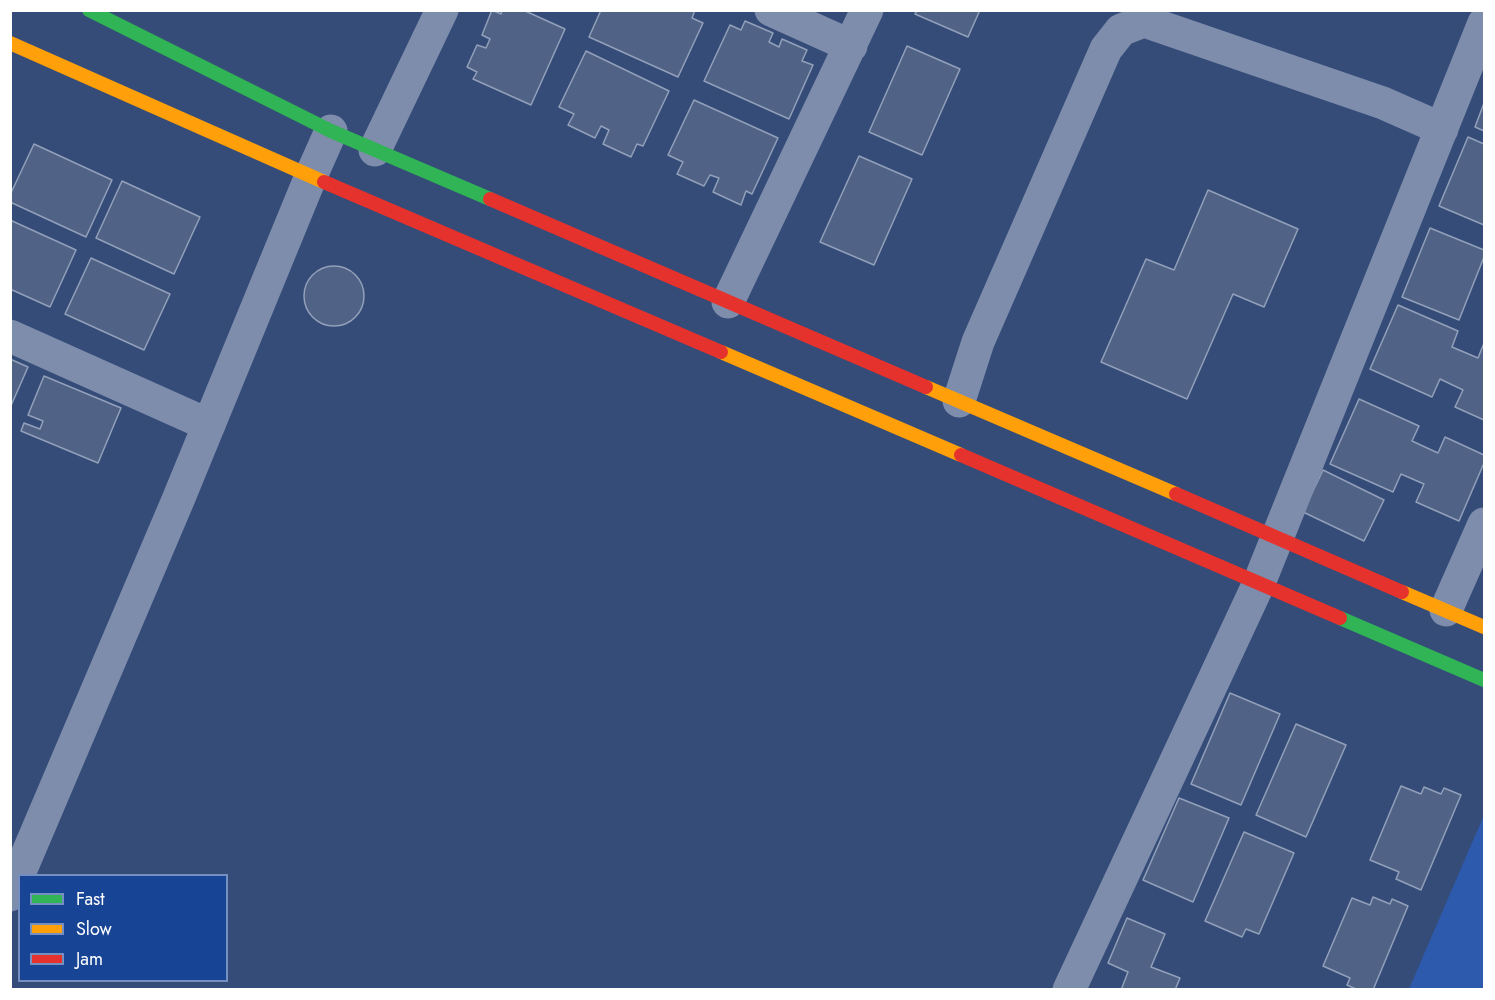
<!DOCTYPE html>
<html>
<head>
<meta charset="utf-8">
<style>
	body { margin:0 }
	#map { position:relative; width:1495px; height:1000px; overflow:hidden; background:#354c79; font-family:Jost,sans-serif }
	canvas { display:block }
	.frame { position:absolute; inset:0; border:12px solid #fff; pointer-events:none }
	.legend { position:absolute; left:18px; top:874px; width:210px; height:108px; box-sizing:border-box; background:#184496; border:2px solid #748fc0; margin:0; padding:8px 10px; list-style:none; font-size:18px; color:#fff }
	.legend li { display:flex; align-items:center; gap:12px; height:30px }
	.legend b { width:30px; border:2px solid #748fc0 }
</style>
</head>
<body>
<div id="map">
<canvas width="1495" height="1000"></canvas>
<div class="frame"></div>
<ul class="legend">
<li><b style="height:8px;background:#30b455"></b>Fast</li>
<li><b style="height:8px;background:#ff9f0a"></b>Slow</li>
<li><b style="height:8px;background:#e5322d"></b>Jam</li>
</ul>
</div>
<script>
const ctx = document.querySelector('canvas').getContext('2d');
ctx.lineJoin = 'round';
function fillPath(path, color) { ctx.fillStyle = color; ctx.fill(path, 'evenodd'); }
function strokePath(path, color, width, dash) { ctx.strokeStyle = color; ctx.lineWidth = width; ctx.lineCap = dash ? 'butt' : 'round'; ctx.setLineDash(dash || []); ctx.stroke(path); }
const green = new Path2D(`
	M1484,815V989H1409Z`);
const building = new Path2D(`
	M492,10L501,14L502,10H523L565,29L531,105L473,79L477,72L467,67L477,45L486,48L490,39L482,35Z
	M601,10H695L692,18L703,23L678,77L589,37Z
	M917,10H980L968,37L915,14Z
	M745,21L773,33L769,42L779,47L782,39L807,50L802,61L813,65L789,119L704,81L730,25L741,30Z
	M907,46L960,69L922,155L869,132Z
	M586,51L669,91L643,146L637,144L631,157L603,144L609,130L601,126L595,138L568,125L574,114L559,107Z
	M694,100L778,138L752,194L746,191L741,205L713,192L719,178L710,175L704,186L677,174L683,162L668,155Z
	M1484,103V131L1475,127Z
	M1468,137L1484,144V225L1439,206Z
	M34,144L112,180L86,237L10,202V195Z
	M859,156L912,179L874,265L820,242Z
	M122,181L200,217L174,274L96,238Z
	M1208,190L1298,229L1264,307L1233,294L1187,399L1101,362L1146,259L1174,270Z
	M10,220L76,250L50,307L10,289Z
	M1430,228L1484,250V257L1459,320L1402,297Z
	M91,258L170,294L144,350L65,314Z
	M304 296a30 30 0 1 1 60 0a30 30 0 1 1-60 0Z
	M1398,305L1458,331L1452,347L1478,358L1484,343V420L1455,407L1463,390L1440,379L1432,397L1370,369Z
	M10,359L28,367L10,408Z
	M44,376L121,408L98,463L21,431L24,423L40,429L43,421L28,415Z
	M1359,399L1419,426L1412,441L1438,453L1445,437L1484,455V463L1459,521L1416,502L1424,484L1401,474L1393,492L1330,464Z
	M1323,470L1384,500L1364,541L1303,512Z
	M1230,693L1280,714L1241,805L1191,784Z
	M1296,724L1346,745L1306,837L1256,815Z
	M1401,786L1421,794L1424,787L1441,794L1444,788L1461,795L1421,890L1396,879L1399,872L1370,860Z
	M1179,798L1229,818L1193,902L1143,880Z
	M1244,832L1294,853L1259,934L1246,929L1242,937L1205,921Z
	M1373,897L1390,904L1392,899L1408,906L1373,990H1358L1347,985L1350,978L1323,966L1352,898L1370,905Z
	M1127,918L1165,934L1151,967L1180,978L1175,990H1121L1128,972L1108,963Z`);
const street = new Path2D(`
	M771,10L851,46
	M375,150L442,10
	M728,302L867,10
	M10,336L209,425
	M959,401L978,342L1106,49L1121,30L1144,21L1383,103L1442,129
	M1446,610L1484,524
	M10,895L178,500L311,176L331,131
	M1069,990L1259,583L1484,23`);
const fast = new Path2D(`
	M89,10L331,131L490,199
	M1340,618L1484,680`);
const slow = new Path2D(`
	M10,43L324,182
	M721,352L961,455
	M926,387L1176,494
	M1402,592L1484,627`);
const jam = new Path2D(`
	M324,182L721,352
	M490,199L926,387
	M961,455L1340,618
	M1176,494L1402,592`);
fillPath(green, '#2d5aac');
fillPath(building, '#506387');
strokePath(building, '#92a0b9', 1.5);
strokePath(street, '#7e8dab', 33);
strokePath(fast, '#30b455', 14);
strokePath(slow, '#ff9f0a', 14);
strokePath(jam, '#e5322d', 14);
</script>
</body>
</html>
